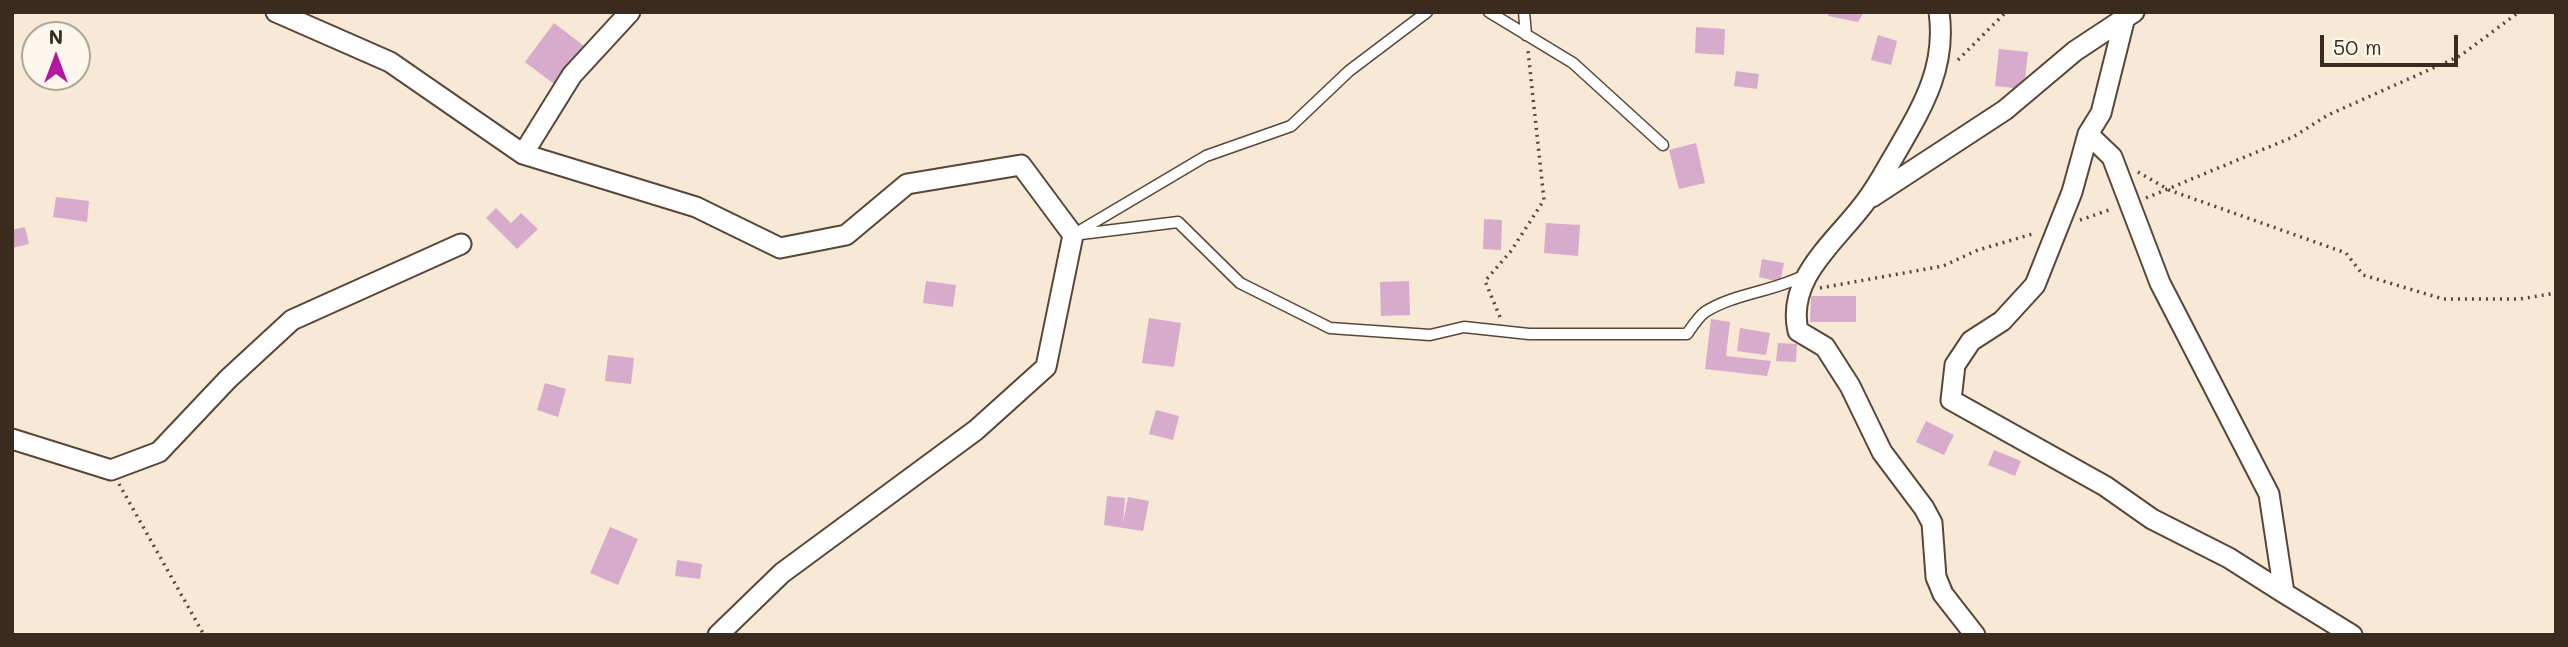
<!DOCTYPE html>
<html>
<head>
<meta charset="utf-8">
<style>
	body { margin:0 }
	#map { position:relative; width:2568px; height:647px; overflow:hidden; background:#f7e9d5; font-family:Mali,sans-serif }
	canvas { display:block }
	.frame { position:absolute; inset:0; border:14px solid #3b2a1e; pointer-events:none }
	.north { position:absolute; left:21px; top:21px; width:70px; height:70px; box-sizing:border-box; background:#fbf7ec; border:2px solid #aea59a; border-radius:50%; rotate:0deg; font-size:19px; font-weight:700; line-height:28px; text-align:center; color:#3b2a1e }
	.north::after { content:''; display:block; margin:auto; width:24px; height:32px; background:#b5179e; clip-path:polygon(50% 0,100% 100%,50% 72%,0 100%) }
	.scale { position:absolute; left:2320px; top:35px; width:138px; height:32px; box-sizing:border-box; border:4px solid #3b2a1e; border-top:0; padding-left:9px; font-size:21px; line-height:24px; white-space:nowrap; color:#3b2a1e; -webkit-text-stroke:5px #fbf7ec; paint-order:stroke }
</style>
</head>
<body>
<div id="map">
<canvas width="2568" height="647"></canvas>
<div class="frame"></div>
<div class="north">N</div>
<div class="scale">50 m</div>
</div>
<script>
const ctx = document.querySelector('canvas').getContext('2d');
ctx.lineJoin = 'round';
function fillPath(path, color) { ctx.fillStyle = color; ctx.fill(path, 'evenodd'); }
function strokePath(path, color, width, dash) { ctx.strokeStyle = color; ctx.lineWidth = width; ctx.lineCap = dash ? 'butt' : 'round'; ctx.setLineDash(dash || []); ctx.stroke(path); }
const building = new Path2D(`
	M1830,12H1864L1858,22L1828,16Z
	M554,23L584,46L554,84L525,62Z
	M1696,27L1725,29L1724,55L1695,53Z
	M1878,35L1897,41L1891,65L1871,60Z
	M1999,49L2028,52L2024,89L1995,86Z
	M1736,71L1759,74L1757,89L1734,86Z
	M1696,143L1705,183L1679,189L1669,150Z
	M56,197L89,201L87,222L53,217Z
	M496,208L511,223L521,213L538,229L517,249L486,218Z
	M1484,219L1502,220L1501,250L1483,249Z
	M1546,223L1580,225L1578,256L1544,253Z
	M25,227L29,244L12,248V230Z
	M1762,259L1784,263L1780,282L1759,277Z
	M926,281L956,285L953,307L923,303Z
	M1409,281L1410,315L1381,316L1380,282Z
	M1811,296H1856V322H1810Z
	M1149,318L1181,323L1174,367L1142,363Z
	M1711,319L1730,322L1726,356L1771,361L1767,376L1705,369Z
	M1740,328L1770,333L1766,355L1737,351Z
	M1778,343L1797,344L1796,362L1776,361Z
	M608,355L634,358L631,384L605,381Z
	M545,383L566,389L558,417L537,410Z
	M1156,410L1179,416L1173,440L1149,434Z
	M1926,421L1954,435L1944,455L1916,442Z
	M1994,450L2021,461L2015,476L1988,465Z
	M1107,496L1125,498L1123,523L1128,497L1149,501L1143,531L1104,525Z
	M610,527L638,539L618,585L590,573Z
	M677,560L702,564L700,579L675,576Z`);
const path = new Path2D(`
	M1958,60L2006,12
	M2138,172L2169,190L2346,253L2363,275L2443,299H2520L2556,293
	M2146,198L2293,137L2328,115L2460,56L2519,12
	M2080,220L2112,209
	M1820,288L1943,266L1978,250L2036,233
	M1500,317L1485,281L1511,251L1544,200L1528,51
	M119,484L204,635`);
const lane = new Path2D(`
	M1489,12L1573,63L1663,145
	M1524,12L1526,35
	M1076,233L1206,156L1291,126L1349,71L1427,12
	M1073,235L1178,222L1240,283L1330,328L1430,335L1464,327L1529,334H1687C1692,327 1698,317 1705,312C1735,293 1773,292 1805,275`);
const street = new Path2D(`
	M276,12L390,62L523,154L696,207L780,248L846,235L907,184L1021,165L1073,235L1046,367L976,430L782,573L718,635
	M1939,12C1947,69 1921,109 1894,156C1885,171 1877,187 1866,201C1837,241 1786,277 1798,331L1825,347L1850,386L1882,452L1924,508L1932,523L1936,577L1943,594L1975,635
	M2124,21L2101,113L2088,134L2072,192L2035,285L2002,321L1971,341L1955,365L1951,400L2105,486L2152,519L2229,558L2284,593
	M2088,134L2112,157L2160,283L2269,494L2284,593L2352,635
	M523,154L572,75L630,12
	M1872,197L2005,110L2075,51L2134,12
	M12,439L111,470L159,452L228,379L292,320L461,244`);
fillPath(building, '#d7abcc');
strokePath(lane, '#574739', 13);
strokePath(street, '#574739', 23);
strokePath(path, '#574739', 3.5, [2, 5]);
strokePath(lane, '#fff', 10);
strokePath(street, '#fff', 19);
</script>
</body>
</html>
